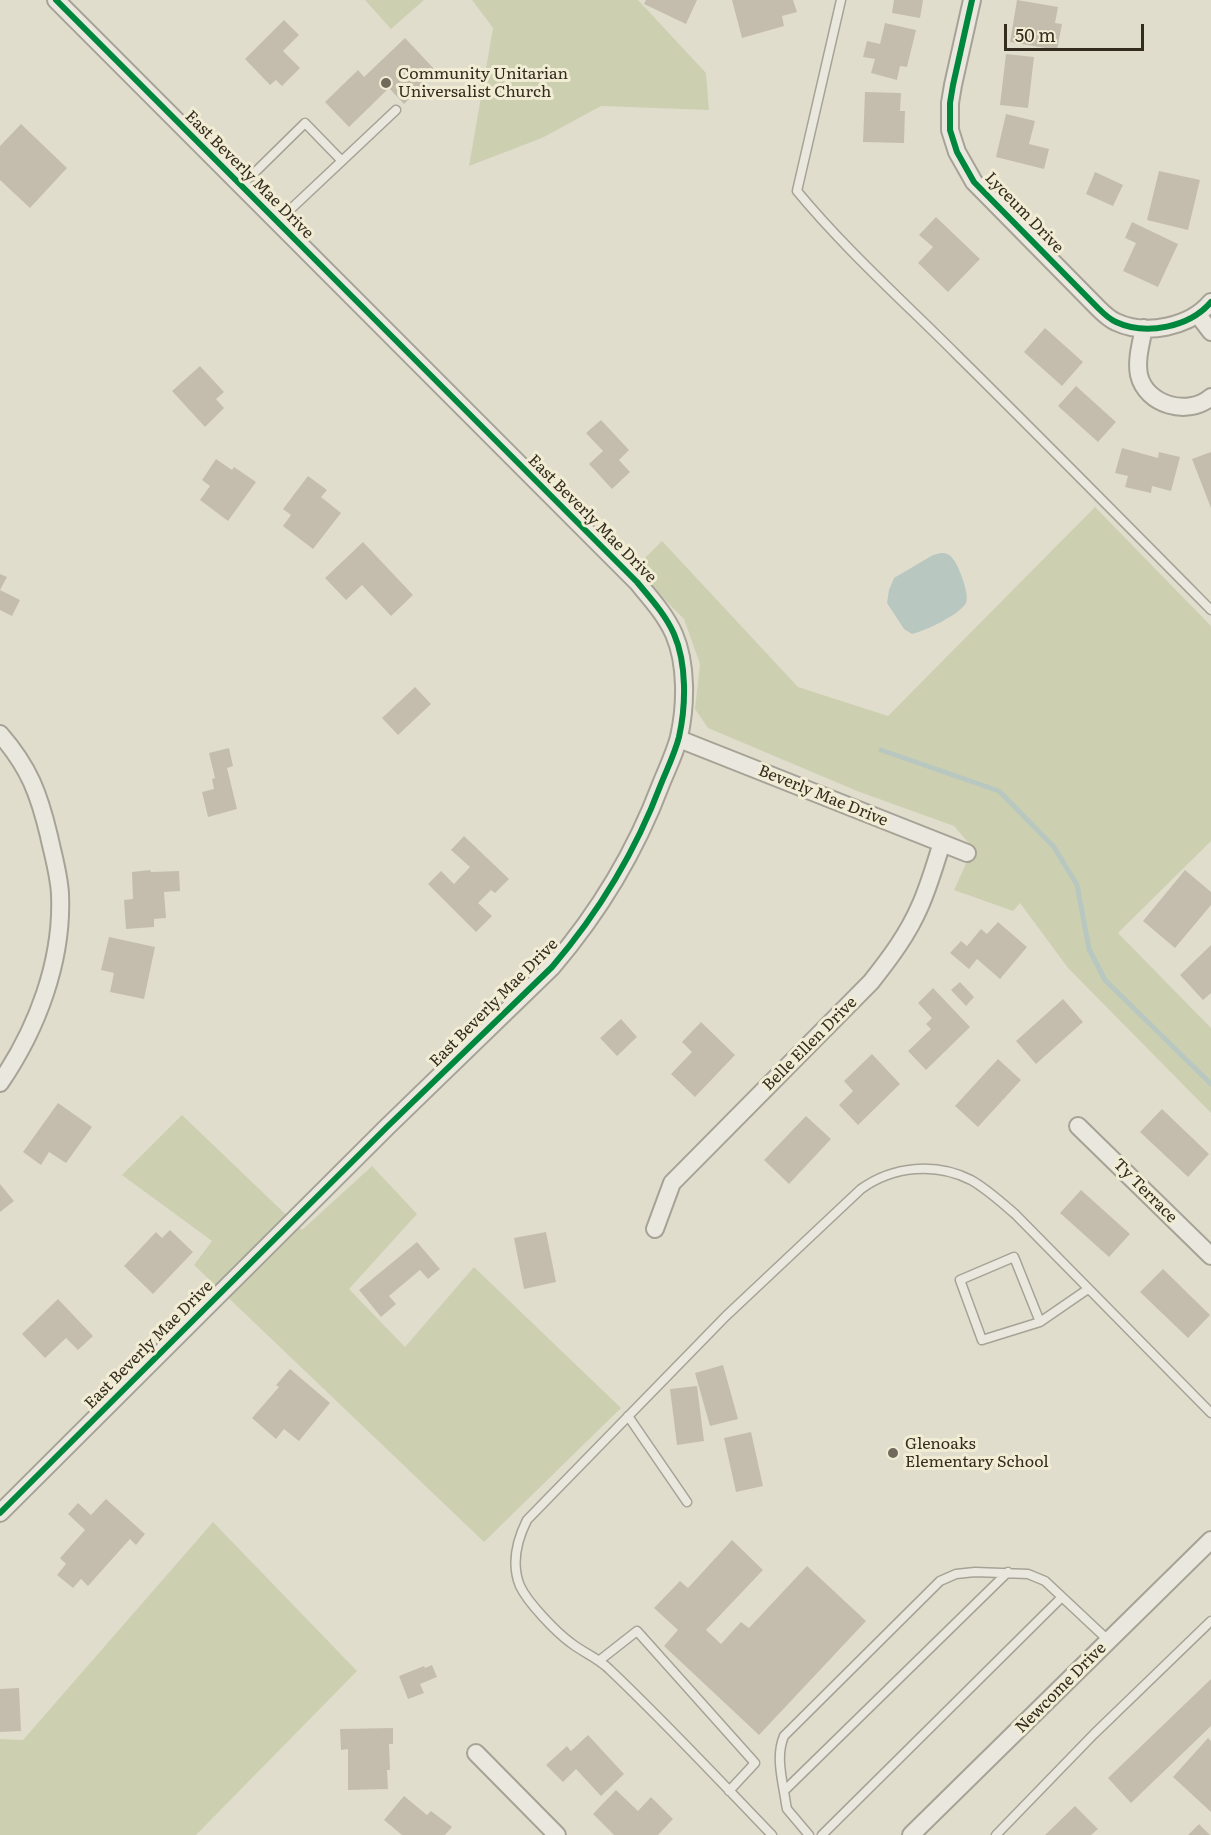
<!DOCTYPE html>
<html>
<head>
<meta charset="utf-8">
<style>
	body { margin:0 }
	#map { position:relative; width:1211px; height:1835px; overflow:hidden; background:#e1ddcd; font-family:Literata,serif }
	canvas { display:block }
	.scale { position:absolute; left:1004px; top:24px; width:140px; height:27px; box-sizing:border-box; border:3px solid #342c1f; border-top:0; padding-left:8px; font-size:18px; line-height:21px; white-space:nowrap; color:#342c1f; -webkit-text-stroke:4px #f1edd4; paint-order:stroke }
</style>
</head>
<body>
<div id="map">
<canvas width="1211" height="1835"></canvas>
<div class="scale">50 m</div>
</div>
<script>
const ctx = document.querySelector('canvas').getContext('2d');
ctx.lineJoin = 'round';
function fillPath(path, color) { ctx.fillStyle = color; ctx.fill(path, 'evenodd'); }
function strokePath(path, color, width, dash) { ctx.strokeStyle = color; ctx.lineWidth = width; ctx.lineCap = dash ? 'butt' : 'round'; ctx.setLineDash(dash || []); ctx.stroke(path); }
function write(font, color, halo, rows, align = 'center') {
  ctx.font = font + ' Literata,serif'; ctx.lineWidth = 6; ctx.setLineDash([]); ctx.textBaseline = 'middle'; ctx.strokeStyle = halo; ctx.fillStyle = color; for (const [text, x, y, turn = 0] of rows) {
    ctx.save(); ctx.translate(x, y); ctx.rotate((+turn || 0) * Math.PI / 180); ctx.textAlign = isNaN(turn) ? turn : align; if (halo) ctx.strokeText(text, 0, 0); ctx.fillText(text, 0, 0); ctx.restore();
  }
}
const green = new Path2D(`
	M365,0H424L391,29Z
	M472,0H638L706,73L709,110L601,106L542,138L469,166L493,28Z
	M1095,507L1211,626V841L1118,933L1211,1028V1113L1068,968L1020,903L1013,911L954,890L973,848L954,826L857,791L708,728L695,709L700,664L684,619L634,569L662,541L798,687L888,716Z
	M182,1115L302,1230L372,1166L417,1214L349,1289L405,1347L474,1267L621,1408L484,1542L194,1265L212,1241L122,1175Z
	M213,1522L357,1671L196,1835H0V1739L23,1740Z`);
const water = new Path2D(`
	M941,553C946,553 950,554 953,559C959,566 970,595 966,603C959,615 925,631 912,634L904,629L887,603L889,590L894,578L933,555Z`);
const stream = new Path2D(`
	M881,750L999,791L1054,847L1077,885L1089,949L1105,980L1211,1084`);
const building = new Path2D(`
	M646,0H697L686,24L644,4Z
	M732,0H793L797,12L782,16L784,26L742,38Z
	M894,0H923L920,18L892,13Z
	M1017,0L1058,7L1055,23L1062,24L1057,50L1010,42Z
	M284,20L299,35L283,51L300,68L282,86L276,80L270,85L245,59Z
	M885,23L916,30L907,67L900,66L897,80L871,73L875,59L863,57L867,41L880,44Z
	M405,38L437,72L404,104L389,88L349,127L325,102L358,70L364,77Z
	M1006,54L1034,57L1028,108L1000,105Z
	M865,92L901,93L900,111H905L904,143L863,142Z
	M1006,114L1035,121L1029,144L1049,149L1044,169L996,157Z
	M21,124L67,168L30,208L0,180V146Z
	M1159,171L1200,180L1188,230L1147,220Z
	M1095,172L1123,185L1113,206L1086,194Z
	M936,217L980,259L948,292L918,263L933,247L919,235Z
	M1132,222L1178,244L1158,287L1123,271L1136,243L1125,238Z
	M1045,328L1083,362L1062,386L1024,352Z
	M200,366L224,392L216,399L224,408L205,427L172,391Z
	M1076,386L1116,422L1098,442L1058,406Z
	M601,420L629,450L619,460L630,472L612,489L589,464L603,451L586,433Z
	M1122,448L1158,458L1159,452L1180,457L1171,491L1152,486L1151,493L1125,487L1128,476L1115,473Z
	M1211,452V508L1192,459Z
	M216,459L232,470L234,467L256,482L228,521L200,500L210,486L202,480Z
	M308,476L327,490L321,497L341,513L313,549L283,526L291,515L283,509Z
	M363,542L413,595L391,616L362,585L346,600L325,578Z
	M0,574L7,577L0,590L20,600L12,616L0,610Z
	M415,687L431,704L398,735L382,718Z
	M229,748L233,766L227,768L237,809L208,817L202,792L214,789L212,779L215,778L209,753Z
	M464,836L509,879L495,893L491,890L478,903L492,916L476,932L428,884L441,871L454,884L470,867L451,850Z
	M150,870L151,872L179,871L180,891L164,892L166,918L154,919V927L126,929L124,900L133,899L132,872Z
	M1185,870L1211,892V905L1175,948L1143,921Z
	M998,922L1027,947L1000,979L977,959L969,969L950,953L961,941L967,946L981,929L987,934Z
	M109,937L155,947L144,999L110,992L114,973L101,970Z
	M1211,945V993L1203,1000L1180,975Z
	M960,982L974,997L966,1006L951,990Z
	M933,988L970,1027L926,1070L908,1051L931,1029L926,1024L932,1018L918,1003Z
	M1063,999L1083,1022L1036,1064L1016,1041Z
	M621,1019L637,1037L617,1056L600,1038Z
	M701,1022L735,1055L695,1097L671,1074L692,1052L682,1042Z
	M872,1054L900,1084L858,1125L839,1105L853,1091L844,1081Z
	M998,1059L1021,1080L978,1127L955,1106Z
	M58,1103L92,1127L66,1163L49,1152L41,1165L23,1152Z
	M1162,1109L1209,1154L1188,1177L1140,1132Z
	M806,1116L831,1139L789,1184L764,1160Z
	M0,1184L14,1201L0,1212Z
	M1081,1190L1130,1234L1109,1257L1060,1213Z
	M170,1230L193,1252L153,1294L124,1266L156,1232L162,1238Z
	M546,1232L556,1282L524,1289L514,1238Z
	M417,1242L440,1269L428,1279L420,1270L389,1296L396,1304L381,1317L359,1290Z
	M1163,1269L1210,1315L1188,1338L1140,1292Z
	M58,1299L93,1336L78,1350L66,1338L45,1358L22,1334Z
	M723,1365L738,1419L710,1426L695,1373Z
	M290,1369L330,1403L299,1441L284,1429L276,1439L252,1418L279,1387L276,1385Z
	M697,1386L704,1441L677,1445L670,1389Z
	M751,1432L763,1486L736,1492L724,1438Z
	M106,1499L145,1534L136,1545L130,1539L88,1586L81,1579L73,1588L57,1575L66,1564L60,1558L85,1530L68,1514L78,1503L91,1515Z
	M732,1540L763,1570L706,1630L721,1644L741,1622L749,1628L807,1566L866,1621L759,1735L664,1646L678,1630L654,1608L680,1581L688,1588Z
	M432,1665L437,1677L420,1684L424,1693L408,1699L399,1676L424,1666L425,1668Z
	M1211,1679V1726L1131,1803L1108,1778Z
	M19,1688L21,1731L0,1732V1689Z
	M393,1728V1744H389L390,1770H387L388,1789L348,1790V1749L341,1750L340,1729Z
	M588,1735L624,1774L601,1796L576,1769L563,1782L546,1765L567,1746L571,1751Z
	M1208,1738L1211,1741V1812L1173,1777Z
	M616,1790L638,1811L651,1797L673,1819L658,1835H614L593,1814Z
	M404,1796L427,1815L431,1811L452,1827L445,1835H402L384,1820Z
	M1075,1806L1098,1829L1091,1835H1045Z
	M1199,1824L1210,1835H1188Z`);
const service = new Path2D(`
	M841,0L797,191C845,249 903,301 956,354C1042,439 1126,524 1211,610
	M241,186L305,123L342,161
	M277,222L396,110
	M1040,1322L1014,1257L960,1280L982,1340L1040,1322L1088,1289
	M628,1416L687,1502
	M600,1660L637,1631L755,1763L729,1791
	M784,1791L1008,1572
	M772,1835C718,1779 665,1722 609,1669C598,1658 584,1653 571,1643C556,1632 528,1603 520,1586C511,1564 517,1540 527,1520L726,1316L861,1189C893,1166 936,1162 971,1180C987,1189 1001,1202 1015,1214L1211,1413
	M809,1835L787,1809L786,1804C783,1782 775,1757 784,1736L940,1581L956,1574L975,1572L1028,1574L1045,1581L1109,1641
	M822,1835L1062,1597
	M996,1835L1094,1734L1211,1621`);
const minor = new Path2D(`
	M972,0L953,85L950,103V130L957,152L974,182L1098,308C1103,313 1109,319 1116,322C1146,336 1190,327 1211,302
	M1198,315L1211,332
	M1144,328C1141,343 1136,360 1139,375C1146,405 1188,417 1211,397
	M0,734C29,767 39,794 49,836C53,855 59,874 60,894C63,961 37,1029 0,1083
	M679,739L967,853
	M1078,1126L1211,1256
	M655,1229L672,1183L871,982C890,958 908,934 920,906C929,886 935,864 942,843
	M0,1513L387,1127L552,967C600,911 635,853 661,784C667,769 675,753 679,737C686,706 687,664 674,634C665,614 651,599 637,582L56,0
	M476,1753L557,1835
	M911,1835L1211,1540`);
const cycleway = new Path2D(`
	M972,0L953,85L950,103V130L957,152L974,182L1098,308C1103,313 1109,319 1116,322C1146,336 1190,327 1211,302
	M0,1513L387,1127L552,967C600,911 635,853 661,784C667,769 675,753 679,737C686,706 687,664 674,634C665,614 651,599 637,582L56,0`);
const markers = [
	[386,83,6,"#716a5c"],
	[893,1453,6,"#716a5c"]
];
const poiNames = [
	["Community Unitarian",398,74],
	["Universalist Church",398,92],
	["Glenoaks",905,1444],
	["Elementary School",905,1462]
];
const streetNames = [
	["East Beverly Mae Drive",249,175,45],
	["Lyceum Drive",1024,213,46],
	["East Beverly Mae Drive",592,519,45],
	["Beverly Mae Drive",823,796,22],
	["East Beverly Mae Drive",494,1003,-45],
	["Belle Ellen Drive",810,1044,-45],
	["Ty Terrace",1145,1191,45],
	["East Beverly Mae Drive",149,1345,-45],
	["Newcome Drive",1061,1688,-45]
];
fillPath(green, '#ccd0b1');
fillPath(water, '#b8c7bf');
strokePath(stream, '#b8c7bf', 5);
fillPath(building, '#c4bdae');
strokePath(service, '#a6a296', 11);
strokePath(minor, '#a6a296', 20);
strokePath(service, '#eae8de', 8);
strokePath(minor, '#eae8de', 16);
strokePath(cycleway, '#00873e', 6);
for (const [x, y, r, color] of markers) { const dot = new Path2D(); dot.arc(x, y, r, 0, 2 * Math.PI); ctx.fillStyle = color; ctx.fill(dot); strokePath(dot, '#f1edd4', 2); }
write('16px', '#342c1f', '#f1edd4', poiNames, 'left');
write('16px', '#342c1f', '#f1edd4', streetNames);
</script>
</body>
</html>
